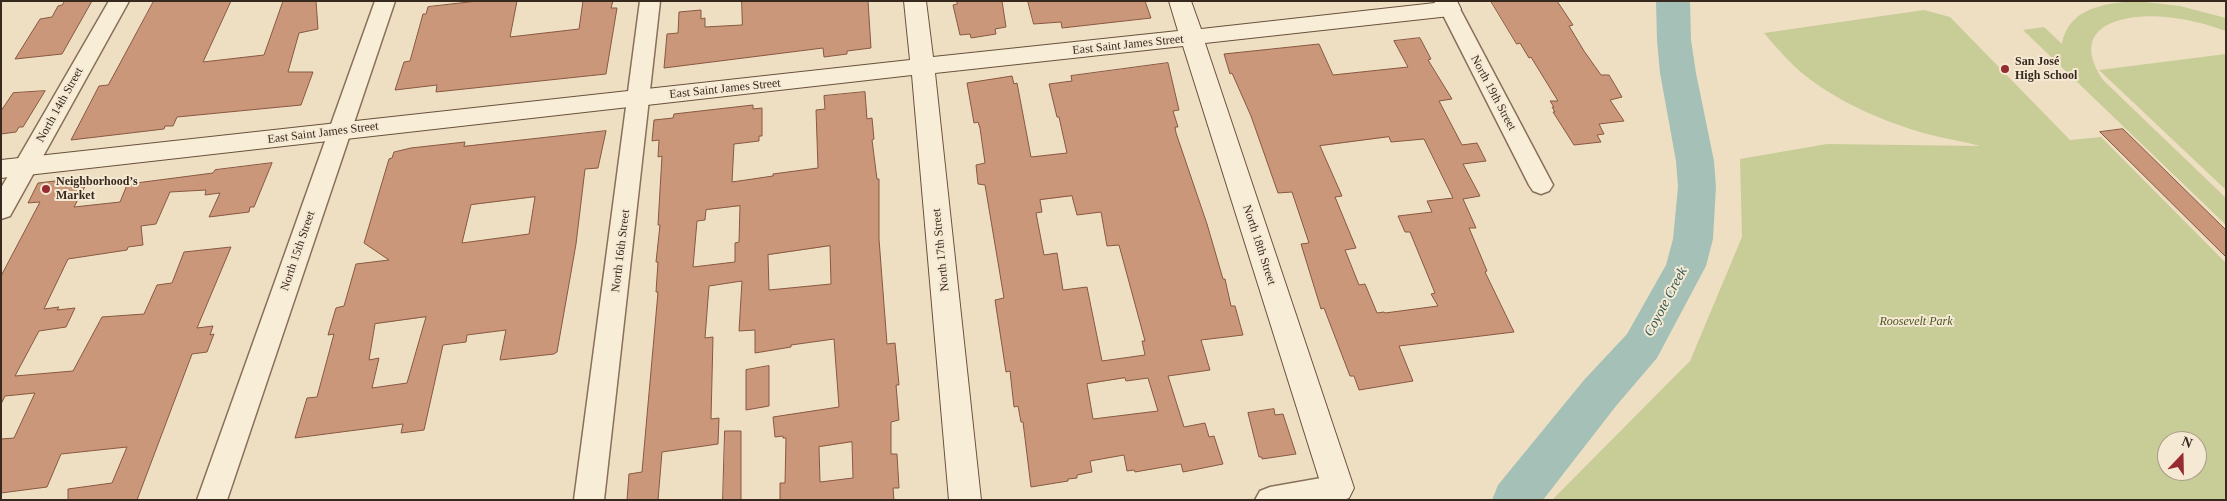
<!DOCTYPE html>
<html>
<head>
<meta charset="utf-8">
<style>
	body { margin:0 }
	#map { position:relative; width:2227px; height:501px; overflow:hidden; background:#eedfc3; font-family:Georgia,serif }
	canvas { display:block }
	.frame { position:absolute; inset:0; border:2px solid #38291e; pointer-events:none }
	.north { position:absolute; left:2157px; top:431px; width:50px; height:50px; box-sizing:border-box; background:#f5e9d3; border:1px solid #a99c8b; border-radius:50%; rotate:21deg; font-size:14px; font-weight:700; line-height:20px; text-align:center; color:#38291e }
	.north::after { content:''; display:block; margin:auto; width:18px; height:22px; background:#962b31; clip-path:polygon(50% 0,100% 100%,50% 72%,0 100%) }
</style>
</head>
<body>
<div id="map">
<canvas width="2227" height="501"></canvas>
<div class="frame"></div>
<div class="north">N</div>
</div>
<script>
const ctx = document.querySelector('canvas').getContext('2d');
ctx.lineJoin = 'round';
function fillPath(path, color) { ctx.fillStyle = color; ctx.fill(path, 'evenodd'); }
function strokePath(path, color, width, dash) { ctx.strokeStyle = color; ctx.lineWidth = width; ctx.lineCap = dash ? 'butt' : 'round'; ctx.setLineDash(dash || []); ctx.stroke(path); }
function write(font, color, halo, rows, align = 'center') {
  ctx.font = font + ' Georgia,serif'; ctx.lineWidth = 4; ctx.setLineDash([]); ctx.textBaseline = 'middle'; ctx.strokeStyle = halo; ctx.fillStyle = color; for (const [text, x, y, turn = 0] of rows) {
    ctx.save(); ctx.translate(x, y); ctx.rotate((+turn || 0) * Math.PI / 180); ctx.textAlign = isNaN(turn) ? turn : align; if (halo) ctx.strokeText(text, 0, 0); ctx.fillText(text, 0, 0); ctx.restore();
  }
}
const green = new Path2D(`
	M2136,1L2180,6L2226,18V31C2207,24 2187,19 2166,17C2122,13 2067,26 2103,80L2226,198V225L2023,30L2044,27L2062,44C2068,8 2105,3 2136,1Z
	M1924,10L1950,17L2070,140L2101,137L2226,263V500H1552L1690,361L1742,237L1740,159L1827,144L1980,146C1963,141 1945,139 1927,134C1885,122 1842,104 1807,77C1790,64 1777,48 1764,33ZM2167,441H2197V471H2167Z
	M2226,54V190L2099,70Z`);
const river = new Path2D(`
	M1656,1H1690L1691,40L1696,73L1714,161L1716,187L1713,239L1706,266L1657,358L1616,406L1543,500H1492L1498,485L1584,380L1627,334L1666,265L1673,239L1678,187L1676,161L1660,73L1657,40Z`);
const building = new Path2D(`
	M65,1H92L62,54L15,59L40,19L52,17L58,6L62,5Z
	M154,1H231L203,62L264,55L283,1H316L318,29L299,33L288,72H313L301,105L177,117L173,126H165L164,129L71,140L99,86L108,85Z
	M478,1H517L510,37L579,29L583,1H613L611,8H617L606,74L436,92L437,85L395,90L404,62L410,61L423,14H426L428,7Z
	M742,1H868L871,48L847,51V54L824,57L823,48L664,68L667,34L678,33L679,12L701,10V19L705,18V27L742,25Z
	M957,1H1002L1006,27L995,29L996,34L971,38L970,34L960,35L953,5L957,4Z
	M1028,1H1145L1151,18L1062,28L1061,22L1034,24Z
	M1491,1H1557L1573,25L1569,26L1584,51L1601,75H1609L1622,97L1610,100L1624,121L1599,124L1604,134L1597,135L1601,142L1574,145L1553,112H1555L1552,107H1554L1550,101H1558L1531,57L1529,58L1520,43L1517,44Z
	M1420,38L1431,59L1428,60L1452,99L1439,101L1462,145L1477,143L1486,161L1463,164L1480,196L1463,199L1476,228H1469L1487,271L1485,272L1514,332L1399,346L1413,381L1359,390L1354,376H1350L1324,308L1321,309L1301,244L1309,243L1292,192L1278,193L1251,116L1232,73L1230,74L1224,54L1319,44L1333,75L1408,67L1394,41ZM1389,137L1391,142L1424,139L1453,198L1427,201L1432,212L1398,216L1405,232H1410L1435,293L1431,294L1438,306L1385,313L1384,312L1377,313L1365,284L1359,285L1345,250L1356,248L1335,197L1342,196L1320,146Z
	M1168,63L1179,110L1173,111L1178,127H1175L1176,133L1207,224L1223,279H1225L1231,306H1235L1243,335L1201,340L1210,370L1168,376L1184,427L1205,423L1209,437L1214,436L1223,464L1183,472L1181,464L1135,472L1134,470L1127,471L1124,455L1090,461L1092,472L1077,475V478L1068,479V481L1031,487L1023,422H1021L1018,406L1014,407L1010,371L1006,372L995,300L1004,298L985,185L978,184L976,165L985,163L980,128L978,122L974,123L967,83L1012,76L1014,84L1017,83L1031,157L1067,153L1059,117H1057L1049,84L1072,81L1071,76ZM1072,196L1077,215L1101,212L1107,246L1119,245L1145,341H1142L1145,355L1102,361L1087,287L1063,290L1057,253L1044,255L1036,213L1042,212L1040,200ZM1125,378L1126,381L1148,378L1158,411L1093,419L1087,384Z
	M45,91L23,127H19L16,132L1,134V111L13,93Z
	M865,92L867,119L872,118L874,139L872,140L877,179H879V239L887,344L895,343L899,385H896L899,420L891,422V454H897L899,488H893L894,500H780V483H785L786,438H783V436L775,437L773,417L839,407L834,339L791,345V347L755,353V330L739,331L742,281L709,286L705,338L713,337L711,419L719,418L718,444L662,452L658,500H627L629,474L642,472L658,292H656L658,262H656L660,225H658L662,156L658,157L659,140L652,141L654,120L673,118L674,114L753,105V109L762,108V136H759V141L734,144L732,182L773,176V174L818,168L816,110L825,109L824,96ZM740,206L739,242L735,243V262L693,267L697,221L705,220L706,210ZM830,246L831,284L769,290L768,255ZM852,442L853,478L820,482L819,447Z
	M2123,129L2226,230V257L2100,132Z
	M606,131L598,168L585,169L576,244L557,352L554,354L500,360L506,330L467,335L466,342L443,345L424,430L401,433L403,424L295,438L307,398L317,397L334,334L328,335L336,308L344,306L356,264L389,260L364,243L389,159L392,158L394,152L411,148L465,142L464,146ZM535,197L529,234L462,243L471,205ZM426,317L407,383L372,388L379,358L369,360L375,324Z
	M272,163L254,207H250L249,212L209,217L220,193L205,195L206,190L170,192L156,224L141,226L143,245L128,247L127,250L68,259L44,309L59,307L57,310L75,308L66,327L39,331L15,376L73,371L102,317L144,314L157,285L172,283L184,252L231,247L197,328L213,326L210,335L214,334L207,352L192,354L137,500H68V489L112,483L127,447L61,454L47,487L1,493V439L14,438L35,393L5,396L1,404V276L40,202L28,203L38,183L90,177L74,207L120,202L127,185H136V183L213,173L215,170Z
	M769,366V406L746,410V370Z
	M1274,409L1275,415L1283,414L1296,454L1262,459V457H1259L1248,413Z
	M725,431H741V500H723Z`);
const street = new Path2D(`
	M109,1H129L10,216L1,219V188Z
	M375,1H395L227,500H197Z
	M640,1H660L604,500H574Z
	M1450,2L1457,4L1460,9L1553,185L1549,191L1541,194L1533,191L1529,185L1440,9L1443,4Z
	M1338,475L1348,479L1353,488L1348,497L1341,500H1255L1260,491L1270,487Z`);
const secondary = new Path2D(`
	M904,1H926L933,57L1178,31L1169,1H1191L1201,29L1435,3L1434,1H1457L1461,9L1458,14L1450,16L1205,43L1354,488L1349,498L1344,500L1327,498L1322,488L1183,46L935,73L981,500H949L912,75L1,178V160L910,60Z`);
const markers = [
	[2005,69,5,"#962b31"],
	[46,189,5,"#962b31"]
];
const streetNames = [
	["East Saint James Street",1128,45,-6],
	["East Saint James Street",725,89,-6],
	["North 19th Street",1493,93,62],
	["North 14th Street",60,105,-61],
	["East Saint James Street",323,133,-7],
	["North 18th Street",1259,245,72],
	["North 17th Street",941,250,-96],
	["North 15th Street",298,251,-71],
	["North 16th Street",621,251,-83]
];
const poiNames = [
	["San José",2015,62],
	["High School",2015,76],
	["Neighborhood’s",56,182],
	["Market",56,196]
];
const parkNames = [
	["Roosevelt Park",1916,322]
];
const waterNames = [
	["Coyote Creek",1666,302,-62]
];
fillPath(green, '#c8cc97');
fillPath(river, '#a5c1b7');
fillPath(building, '#cb977a');
strokePath(building, '#875840', 1);
strokePath(street, '#88705a', 3);
strokePath(secondary, '#6a513d', 2);
fillPath(street, '#f8edd7');
fillPath(secondary, '#f8edd7');
for (const [x, y, r, color] of markers) { const dot = new Path2D(); dot.arc(x, y, r, 0, 2 * Math.PI); ctx.fillStyle = color; ctx.fill(dot); strokePath(dot, '#f5e9d3', 2); }
write('12px', '#38291e', '#f5e9d3', streetNames);
write('bold 12px', '#38291e', '#f5e9d3', poiNames, 'left');
write('italic 12px', '#4b5425', '#f5e9d3', parkNames);
write('italic 14px', '#2e5853', '#f5e9d3', waterNames);
</script>
</body>
</html>
